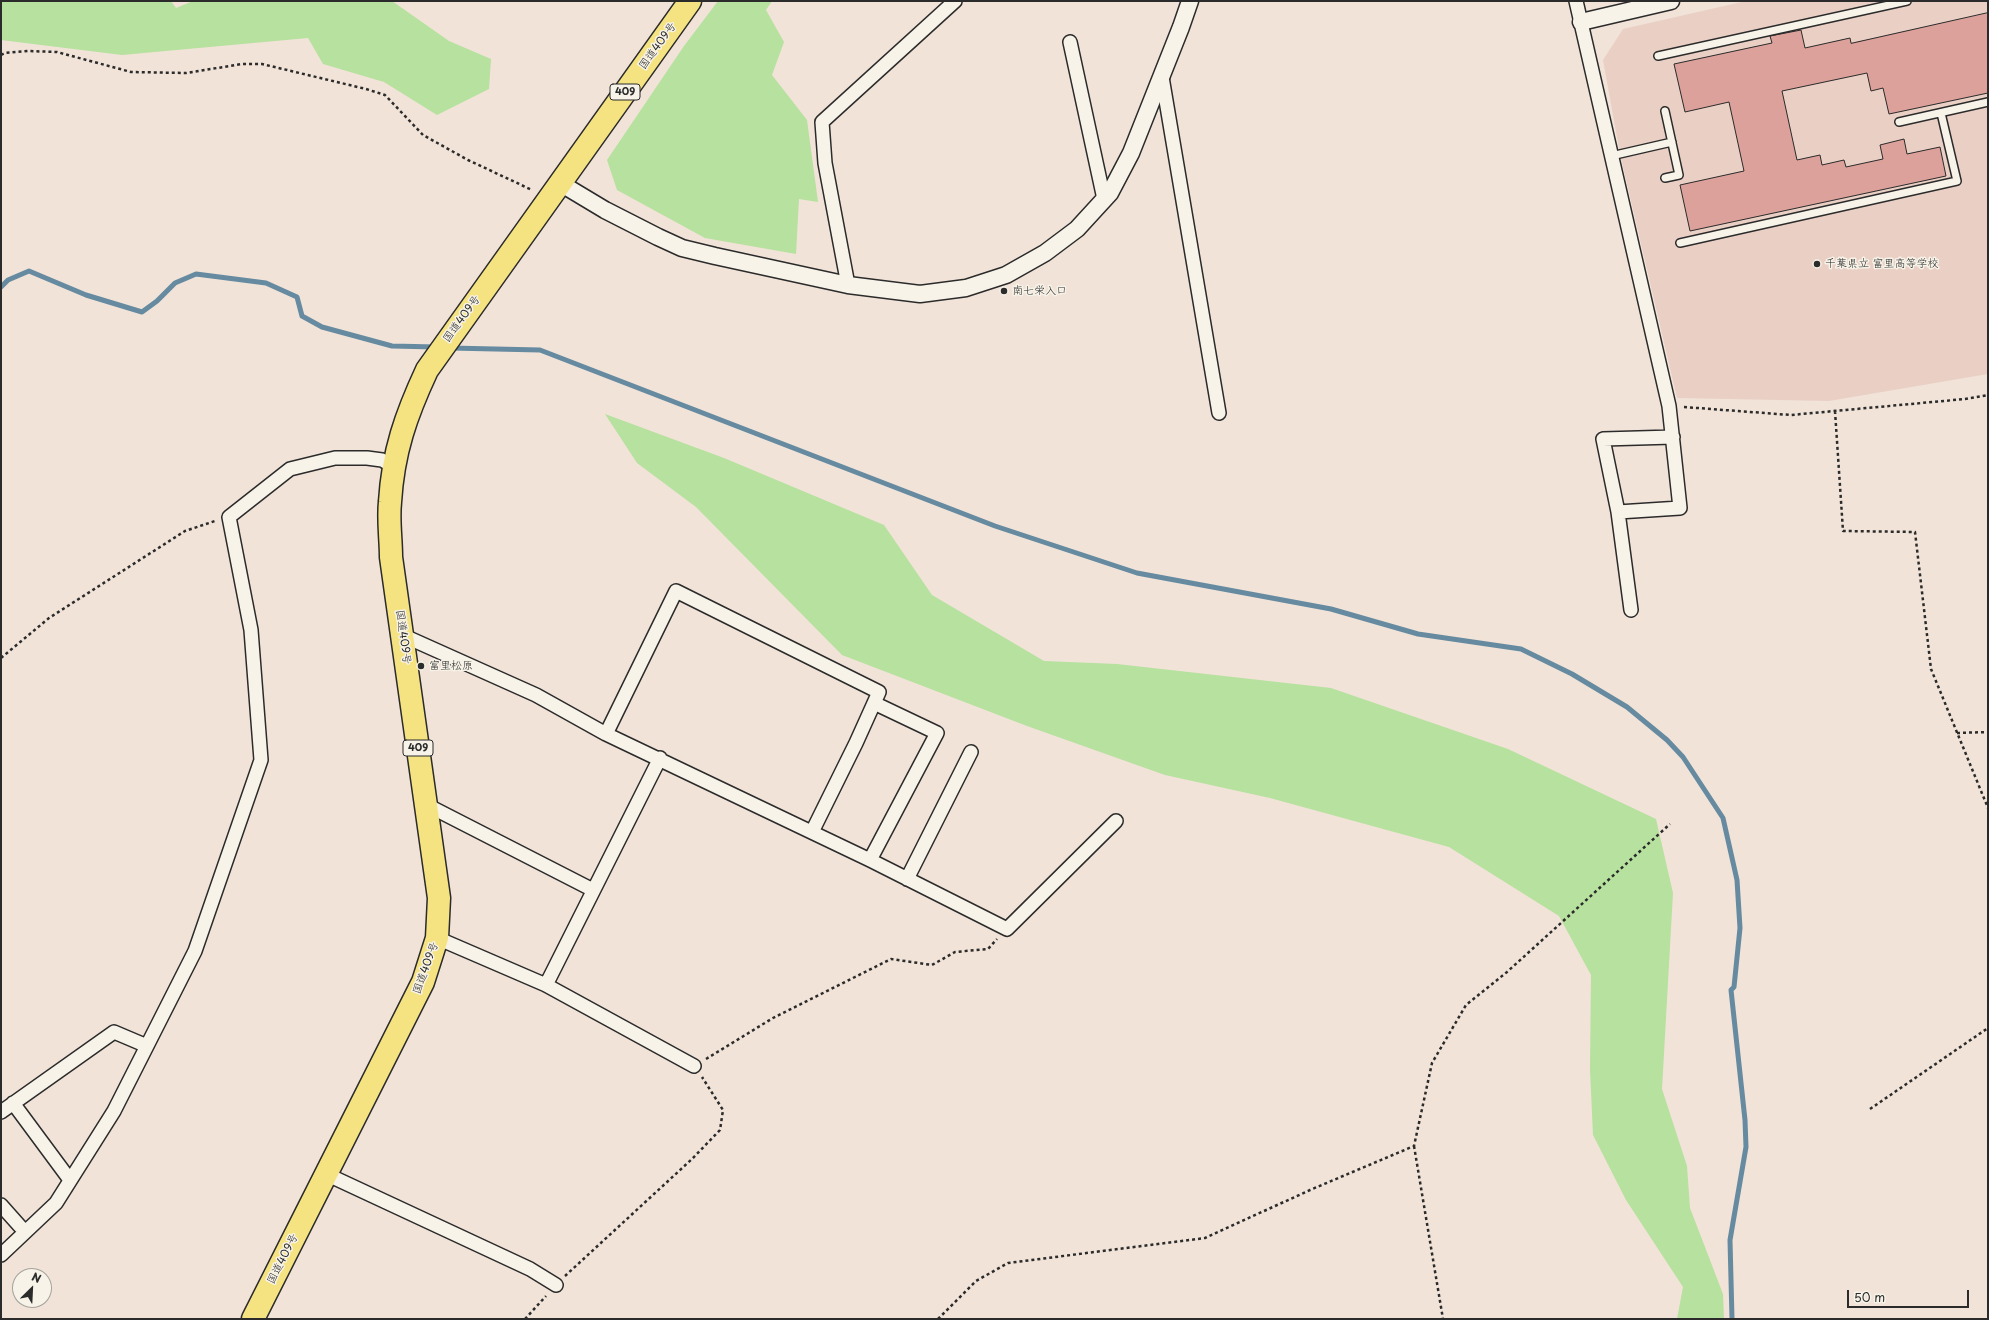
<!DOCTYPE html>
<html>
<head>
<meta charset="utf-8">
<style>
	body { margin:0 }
	#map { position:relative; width:1989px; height:1320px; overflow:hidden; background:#f1e3d8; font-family:"Playpen Sans",sans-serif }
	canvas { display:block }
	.frame { position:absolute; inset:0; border:2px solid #2b2b2b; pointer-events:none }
	.north { position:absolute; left:12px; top:1268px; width:40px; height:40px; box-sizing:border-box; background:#f7f3e8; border:1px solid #a5a39c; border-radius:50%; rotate:24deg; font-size:11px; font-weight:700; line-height:16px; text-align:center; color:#2b2b2b }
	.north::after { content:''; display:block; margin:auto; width:14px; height:18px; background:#2b2b2b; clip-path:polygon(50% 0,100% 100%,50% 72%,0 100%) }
	.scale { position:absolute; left:1847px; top:1290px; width:122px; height:18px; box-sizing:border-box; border:2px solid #2b2b2b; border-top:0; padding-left:5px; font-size:12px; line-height:14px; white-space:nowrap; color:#2b2b2b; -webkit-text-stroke:3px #f7f3e8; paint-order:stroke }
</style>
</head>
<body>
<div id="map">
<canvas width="1989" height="1320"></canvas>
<div class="frame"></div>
<div class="north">N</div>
<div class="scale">50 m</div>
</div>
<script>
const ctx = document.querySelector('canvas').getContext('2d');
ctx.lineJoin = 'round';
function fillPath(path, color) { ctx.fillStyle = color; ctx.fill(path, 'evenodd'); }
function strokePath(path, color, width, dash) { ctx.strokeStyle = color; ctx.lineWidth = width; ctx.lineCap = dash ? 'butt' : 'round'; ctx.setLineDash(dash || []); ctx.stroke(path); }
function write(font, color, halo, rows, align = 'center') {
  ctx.font = font + ' "Playpen Sans","Klee One",sans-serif'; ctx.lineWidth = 3; ctx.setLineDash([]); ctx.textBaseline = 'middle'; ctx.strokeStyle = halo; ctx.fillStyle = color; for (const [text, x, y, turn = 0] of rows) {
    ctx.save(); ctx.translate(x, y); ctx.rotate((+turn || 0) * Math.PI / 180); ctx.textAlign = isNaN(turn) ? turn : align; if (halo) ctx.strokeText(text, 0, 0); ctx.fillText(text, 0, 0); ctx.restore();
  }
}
const built = new Path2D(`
	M1746,1H1988V374L1829,401L1677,398L1620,154L1603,60L1623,29Z`);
const green = new Path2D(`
	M1,1H171L176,8L193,1H392L449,41L491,59L489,89L437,115L384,82L323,64L308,38L122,55L1,40Z
	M718,1H772L766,10L784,42L772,75L807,120L818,202L799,199L796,254L705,238L617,190L607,160L684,46Z
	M605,414L724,458L884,525L932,595L1044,661L1117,664L1331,688L1508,749L1656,819L1673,893L1662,1089L1687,1166L1690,1208L1723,1294L1724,1319H1677L1683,1287L1626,1200L1593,1135L1590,1070L1591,975L1559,916L1449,847L1270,798L1165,775L1027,726L842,655L696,507L637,463Z`);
const stream = new Path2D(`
	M1,287L8,280L29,271L86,295L142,312L157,301L175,283L196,274L266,283L297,297L302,316L322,327L392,346L436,347
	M450,348L540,350L995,526L1137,573L1331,609L1418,634L1521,649L1572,674L1627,707L1667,740L1683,757L1723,818L1737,880L1740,928L1734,987L1731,990L1745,1120L1746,1147L1730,1240L1732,1319`);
const building = new Path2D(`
	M1988,13V93L1889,114L1883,88L1871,91L1867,73L1782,91L1797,160L1820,155L1822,165L1844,160L1846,167L1883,159L1880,145L1904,139L1907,154L1940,147L1946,176L1690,231L1680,185L1744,171L1729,102L1685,112L1674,64L1772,43L1770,36L1801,30L1805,48L1850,38L1851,43Z`);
const path = new Path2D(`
	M1,55L5,53L28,51L57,52L131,72L186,73L242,64H262L366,89L385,95L423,135L468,160L532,190
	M1684,407L1791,415L1965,399L1988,395
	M1835,411L1843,531L1915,532L1931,669L1988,808
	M1,658L49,618L185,531L215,521
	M1957,733L1988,732
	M706,1059L773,1018L891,959L932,965L955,952L988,949L997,939
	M1870,1109L1988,1028
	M1414,1146L1443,1319
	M565,1276L692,1159L720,1130L723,1110L702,1077
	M525,1319L546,1296
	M938,1319L976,1281L1008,1263L1205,1238L1310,1190L1414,1146L1432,1063L1466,1005L1507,972L1670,824`);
const service = new Path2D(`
	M1658,56L1907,1
	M1899,122L1988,102
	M1611,156L1672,142
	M1665,178L1679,175L1665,111
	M1680,243L1957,181L1941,113`);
const minor = new Path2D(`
	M1576,1L1669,406L1680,508L1618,512
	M1070,42L1104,199
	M1162,77L1219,413
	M848,285L825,163L822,122L955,1
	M1631,610L1618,512L1603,439L1673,437
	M402,635L536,695L606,734L870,860L1007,929L1116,821
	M606,734L676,591L879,692L856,743L812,832
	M425,804L593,890
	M870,860L937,733L874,703
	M907,879L971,752
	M437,938L546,985L694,1066
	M546,985L660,758
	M13,1103L70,1180
	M1,1112L114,1032L147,1046
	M326,1174L530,1269L556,1285
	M1,1205L25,1232
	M1,1255L56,1203L114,1111L195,951L261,760L251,630L229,517L290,469L335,458H367L382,460L394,467`);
const tertiary = new Path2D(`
	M1581,22L1671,1
	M560,183L605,210L658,237L682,248L715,256L848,285L920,294L966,288L1006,275L1045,253L1077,229L1110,193L1131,153L1181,27L1190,1`);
const trunk = new Path2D(`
	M253,1319L423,982L437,938L439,898L391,557C391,539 388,520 390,502C393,452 406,415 427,370L690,1`);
const markers = [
	[1817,264,4,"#2b2b2b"],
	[1004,291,4,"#2b2b2b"],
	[421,666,4,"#2b2b2b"]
];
const shields = [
	[625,92,30],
	[418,748,30]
];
const shieldNames = [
	["409",625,92],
	["409",418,748]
];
const streetNames = [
	["国道409号",658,46,-54],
	["国道409号",462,319,-54],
	["国道409号",403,637,82],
	["国道409号",426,968,-70],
	["国道409号",283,1259,-63]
];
const poiNames = [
	["千葉県立 富里高等学校",1825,264],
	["南七栄入口",1012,291],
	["富里松原",429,666]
];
fillPath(built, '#eacfc5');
fillPath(green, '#b6e19e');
strokePath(stream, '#668aa0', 5);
fillPath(building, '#dba19a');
strokePath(building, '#2b2b2b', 1);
strokePath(service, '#2b2b2b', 10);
strokePath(minor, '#2b2b2b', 16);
strokePath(tertiary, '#2b2b2b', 19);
strokePath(trunk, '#2b2b2b', 25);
strokePath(path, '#2b2b2b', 2.5, [3, 3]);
strokePath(service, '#f7f3e8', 7);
strokePath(minor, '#f7f3e8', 13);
strokePath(tertiary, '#f7f3e8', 16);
strokePath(trunk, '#f5e382', 22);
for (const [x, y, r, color] of markers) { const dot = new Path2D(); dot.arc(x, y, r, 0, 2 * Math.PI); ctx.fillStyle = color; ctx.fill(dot); strokePath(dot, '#f7f3e8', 1.5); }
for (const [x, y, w] of shields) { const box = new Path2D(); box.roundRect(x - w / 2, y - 8, w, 16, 3); ctx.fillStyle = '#f7f3e8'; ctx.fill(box); strokePath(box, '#2b2b2b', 1); }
write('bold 10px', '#2b2b2b', null, shieldNames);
write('11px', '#2b2b2b', '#f7f3e8', streetNames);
write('11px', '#2b2b2b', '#f7f3e8', poiNames, 'left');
</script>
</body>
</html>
